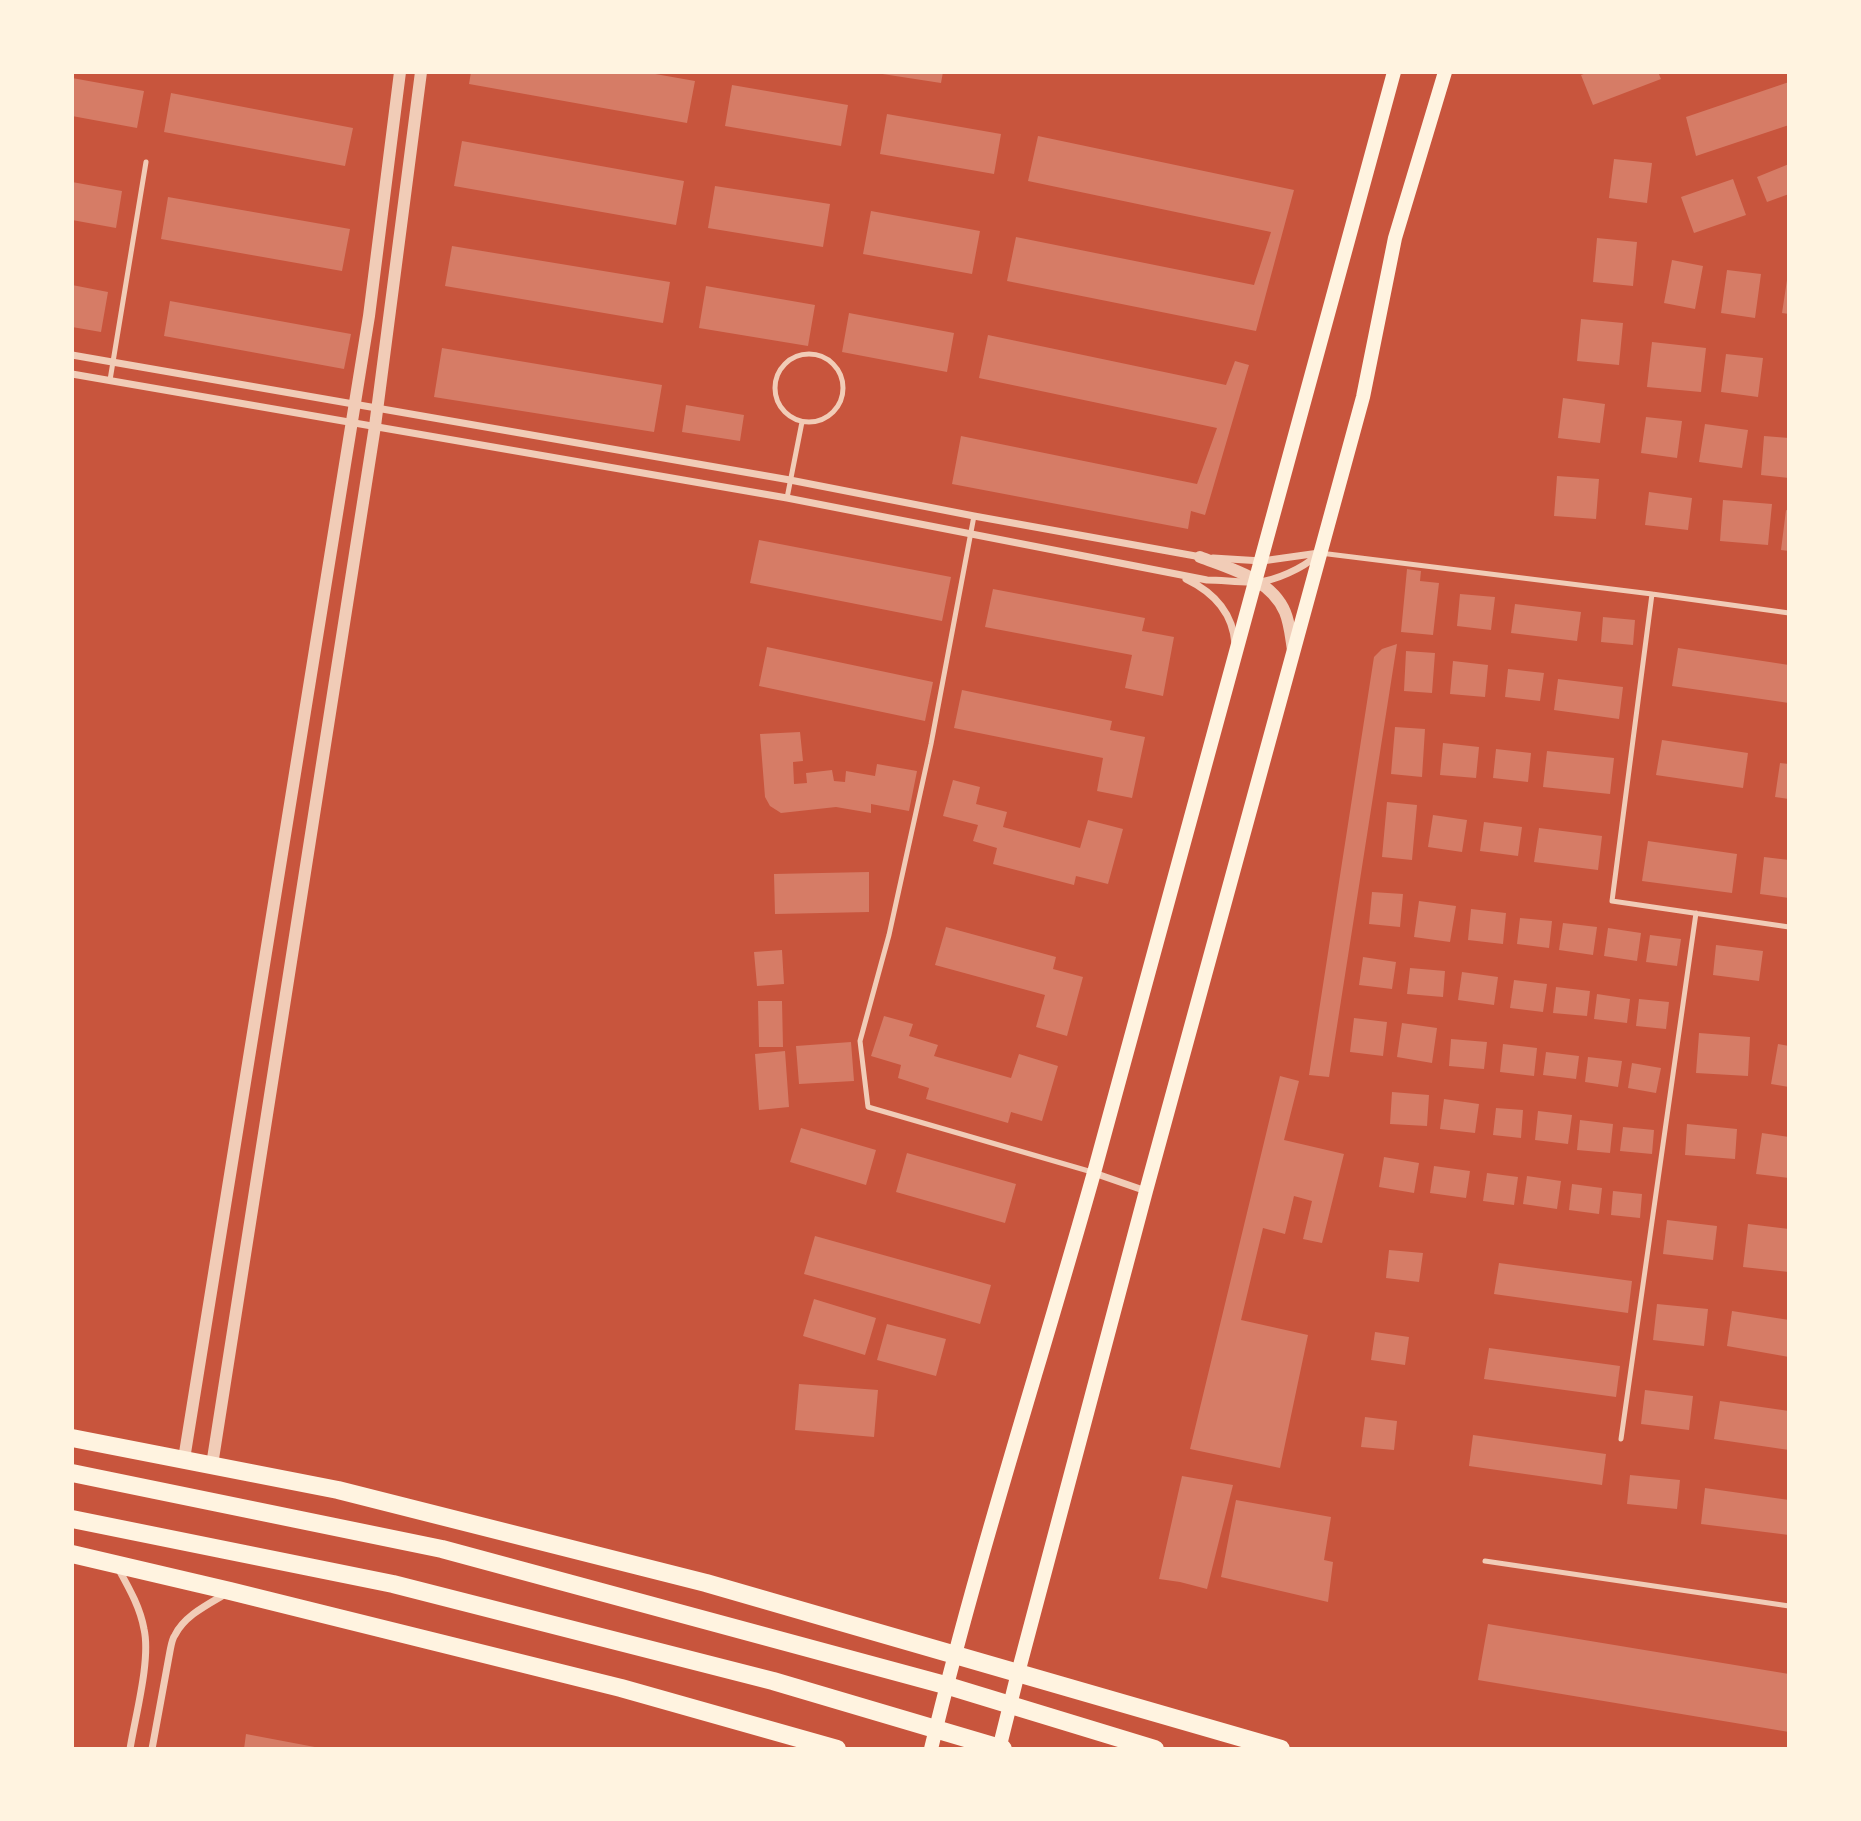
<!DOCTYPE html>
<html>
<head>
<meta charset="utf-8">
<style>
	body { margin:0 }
	#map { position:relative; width:1861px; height:1821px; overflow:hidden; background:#c8553d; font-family:"IBM Plex Serif",serif }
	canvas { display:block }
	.frame { position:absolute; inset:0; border:74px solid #fff3e0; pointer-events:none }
</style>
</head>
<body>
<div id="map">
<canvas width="1861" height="1821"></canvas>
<div class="frame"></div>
</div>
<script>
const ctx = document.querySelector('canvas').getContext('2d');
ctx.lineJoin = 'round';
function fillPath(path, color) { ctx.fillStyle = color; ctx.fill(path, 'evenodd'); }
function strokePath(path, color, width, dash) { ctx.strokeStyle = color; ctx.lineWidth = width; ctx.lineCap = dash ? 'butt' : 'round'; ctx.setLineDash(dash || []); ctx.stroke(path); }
const building = new Path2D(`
	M471,72H644L695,81L687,123L469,84Z
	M876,72H943L941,83L876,73Z
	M1589,72H1658L1661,79L1593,105L1581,75Z
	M72,78L144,91L137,128L72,116Z
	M1789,82V125L1696,156L1686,117Z
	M732,85L848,105L841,146L725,126Z
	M171,93L353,128L345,166L164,132Z
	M887,114L1001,134L994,174L880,154Z
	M1038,136L1294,190L1256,331L1007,281L1016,237L1254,285L1271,232L1028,181Z
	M462,141L684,181L676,225L454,186Z
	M1614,159L1652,163L1647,203L1609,198Z
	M1789,164V194L1767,202L1757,177Z
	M1733,179L1746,215L1694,233L1681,197Z
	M72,182L122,191L116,228L72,220Z
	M715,186L830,204L823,247L708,228Z
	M168,197L350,229L342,271L161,239Z
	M871,211L980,231L972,274L863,254Z
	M1597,238L1637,242L1633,286L1593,282Z
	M452,246L670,282L663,323L445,286Z
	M1672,260L1703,266L1695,309L1664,303Z
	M1727,270L1761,274L1755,318L1721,313Z
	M1787,280L1789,281V314L1782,313Z
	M72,285L108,292L101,332L72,327Z
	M706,286L815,305L808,346L699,328Z
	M170,301L351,334L344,369L164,336Z
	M849,313L954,333L947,372L842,352Z
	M1581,319L1623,323L1619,365L1577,361Z
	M988,335L1226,385L1235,361L1249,365L1205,515L1191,511L1188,529L952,484L961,436L1197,484L1217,428L979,378Z
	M1652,342L1706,348L1701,392L1647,387Z
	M442,348L662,385L654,432L434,397Z
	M1726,354L1763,358L1758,397L1721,392Z
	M1563,398L1605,404L1600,443L1558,438Z
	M686,405L744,415L740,441L682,432Z
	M1646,417L1682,421L1677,458L1641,453Z
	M1705,424L1748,430L1742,468L1699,462Z
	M1764,436L1789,438V478L1761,475Z
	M1557,476L1599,479L1596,519L1554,516Z
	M1649,492L1692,498L1688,530L1645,525Z
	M1723,500L1772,504L1768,545L1720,541Z
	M1786,510L1789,511V551L1781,550Z
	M759,540L951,577L942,621L750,583Z
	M1407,569L1421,571L1420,581L1439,583L1433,635L1401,632Z
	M993,589L1145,618L1142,631L1174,637L1163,696L1125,688L1132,655L985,627Z
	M1460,594L1495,597L1491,630L1457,626Z
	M1515,604L1581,612L1577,641L1511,633Z
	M1603,617L1635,620L1633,645L1601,642Z
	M1397,644L1329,1077L1309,1075L1374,657L1382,649Z
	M767,647L933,682L925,721L759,686Z
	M1678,648L1789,665V703L1672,686Z
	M1406,651L1435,653L1432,693L1404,691Z
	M1453,661L1488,665L1485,697L1450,694Z
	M1508,669L1544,673L1540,701L1505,697Z
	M1558,679L1623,687L1619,719L1554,710Z
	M962,690L1112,721L1110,730L1145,737L1132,798L1097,791L1103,758L954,728Z
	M1395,727L1425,729L1422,777L1391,774Z
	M800,732L803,761L793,762L794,784L807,783L806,773L832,770L834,781L845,782L846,771L875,776L877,764L917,771L909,811L871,804V813L836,807L781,813L770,806L765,797L760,734Z
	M1662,740L1748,753L1743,788L1656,775Z
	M1443,743L1479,747L1476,778L1440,775Z
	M1496,749L1531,753L1528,782L1493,778Z
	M1547,751L1614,758L1610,794L1543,787Z
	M1780,763L1789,764V799L1775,797Z
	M953,780L980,787L976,804L1007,812L1003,827L1080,848L1088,820L1123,829L1108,884L1076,876L1074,885L993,864L997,848L973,841L978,825L943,816Z
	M1387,802L1417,805L1412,860L1382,857Z
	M1433,815L1467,820L1462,852L1428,847Z
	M1484,822L1522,827L1518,856L1480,851Z
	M1539,828L1602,836L1598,870L1534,862Z
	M1648,841L1737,854L1732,893L1642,881Z
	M1764,857L1789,860V898L1760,894Z
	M869,872V912L775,914L774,874Z
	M1372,892L1403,894L1400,927L1369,924Z
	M1419,901L1456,906L1450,942L1414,937Z
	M1471,909L1506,913L1503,944L1468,940Z
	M1520,918L1552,921L1549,948L1517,944Z
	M1563,923L1597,927L1593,955L1559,950Z
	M946,927L1056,957L1053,969L1083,977L1067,1036L1036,1027L1045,995L935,965Z
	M1608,928L1641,933L1637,961L1604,956Z
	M1650,935L1681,939L1677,966L1646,962Z
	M1716,945L1763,951L1759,981L1713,975Z
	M782,950L784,984L757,986L754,952Z
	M1363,957L1396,962L1392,989L1359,985Z
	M1410,968L1445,971L1443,997L1407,994Z
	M1462,972L1498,977L1494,1005L1458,1000Z
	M1514,980L1547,984L1543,1012L1510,1008Z
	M1556,987L1590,991L1587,1016L1553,1013Z
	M1597,994L1630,999L1627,1023L1594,1019Z
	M1639,999L1669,1002L1666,1029L1636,1026Z
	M758,1001H782L783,1047H759Z
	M884,1016L913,1024L909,1036L938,1045L934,1056L1011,1078L1019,1054L1058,1066L1042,1121L1011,1112L1008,1123L926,1099L929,1088L898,1078L901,1065L871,1056Z
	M1354,1018L1387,1022L1383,1056L1350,1052Z
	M1402,1023L1437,1028L1432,1063L1397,1057Z
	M1699,1033L1750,1037L1748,1076L1696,1073Z
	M1451,1039L1487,1042L1484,1069L1449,1066Z
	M851,1042L854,1081L799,1084L796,1046Z
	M1503,1044L1537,1048L1534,1076L1500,1072Z
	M1778,1044L1789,1046V1087L1771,1084Z
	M785,1051L789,1107L759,1110L755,1054Z
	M1546,1052L1579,1056L1576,1079L1543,1075Z
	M1588,1057L1622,1061L1618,1087L1585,1082Z
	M1632,1063L1661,1068L1656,1093L1628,1088Z
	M1280,1076L1299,1081L1284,1140L1344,1154L1322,1243L1303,1239L1312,1201L1294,1196L1285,1234L1263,1228L1241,1320L1308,1335L1280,1468L1190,1449Z
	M1392,1092L1429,1095L1427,1126L1390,1124Z
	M1444,1099L1479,1104L1475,1133L1440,1129Z
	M1496,1108L1523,1110L1521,1138L1493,1135Z
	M1538,1111L1572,1115L1568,1144L1535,1140Z
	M1580,1120L1613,1124L1610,1153L1577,1150Z
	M1687,1124L1737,1129L1735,1159L1685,1155Z
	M1623,1127L1654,1130L1652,1154L1620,1151Z
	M801,1128L876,1150L866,1185L790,1162Z
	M1762,1133L1789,1137V1178L1756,1174Z
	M907,1153L1016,1184L1005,1223L896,1192Z
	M1384,1157L1419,1163L1414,1193L1379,1187Z
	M1434,1166L1470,1171L1466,1198L1430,1193Z
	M1487,1173L1518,1177L1514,1205L1483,1201Z
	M1527,1176L1561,1181L1557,1209L1523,1204Z
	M1572,1184L1602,1188L1599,1214L1569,1210Z
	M1613,1191L1642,1194L1640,1218L1611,1215Z
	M1667,1220L1717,1226L1713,1260L1663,1254Z
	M1748,1224L1789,1229V1272L1743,1267Z
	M815,1236L991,1285L980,1324L804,1274Z
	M1389,1250L1423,1253L1419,1282L1386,1278Z
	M1499,1263L1632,1281L1628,1313L1494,1294Z
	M814,1299L876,1318L865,1355L803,1336Z
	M1657,1304L1708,1309L1704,1346L1653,1340Z
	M1732,1311L1789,1320V1357L1727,1346Z
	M887,1324L946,1339L936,1376L877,1360Z
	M1375,1332L1409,1337L1405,1365L1371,1360Z
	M1489,1348L1620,1366L1616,1397L1484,1379Z
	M799,1384L878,1390L874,1437L795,1430Z
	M1645,1390L1693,1396L1689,1430L1641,1424Z
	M1720,1401L1789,1411V1450L1714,1439Z
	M1365,1417L1397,1421L1394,1450L1361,1447Z
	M1473,1435L1606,1454L1602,1485L1469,1466Z
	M1630,1475L1680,1480L1677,1509L1627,1504Z
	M1182,1476L1233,1485L1207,1589L1180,1582L1159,1579Z
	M1705,1488L1789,1500V1535L1701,1524Z
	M1236,1500L1331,1517L1324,1560L1333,1562L1328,1602L1221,1577Z
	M1488,1624L1789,1674V1732L1478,1680Z
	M246,1734L320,1748V1749H244Z`);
const service = new Path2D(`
	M775 388a34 34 0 1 1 68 0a34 34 0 1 1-68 0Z
	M110,380L146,162
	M787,498L802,422
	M974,516L931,744L889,935L860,1041L868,1107L1092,1172
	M1320,553L1652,594L1789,613
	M1652,594L1612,901L1789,927
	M1621,1439L1696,913
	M1485,1561L1789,1606`);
const minor = new Path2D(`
	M72,355L790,480L974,516L1201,557
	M72,374L787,498L1207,580C1223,580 1241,583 1257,582C1275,581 1303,568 1316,556
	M1213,558L1262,561L1319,553
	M1186,579C1213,592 1233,613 1235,644
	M1094,1173L1146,1191
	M118,1568C129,1588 140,1607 144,1629C151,1660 135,1717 130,1749
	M152,1749L170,1651C171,1646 172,1639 175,1635C185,1615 209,1604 227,1593`);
const tertiary = new Path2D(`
	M1200,557C1231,569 1271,579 1285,612C1290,624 1291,638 1293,650
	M184,1459L369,316L400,72
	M212,1465L375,426L421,72`);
const secondary = new Path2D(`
	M931,1749C978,1554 1041,1362 1095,1169C1198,804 1296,438 1394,72
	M999,1749L1018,1673L1146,1191L1363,397L1395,238L1445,72`);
const primary = new Path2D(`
	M72,1438L338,1490L706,1583L1281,1749
	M72,1473L442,1549L945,1685L1155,1749
	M72,1519L393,1584L773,1681L1003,1749
	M72,1554L230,1591L621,1688L837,1749`);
fillPath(building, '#d67c66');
strokePath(service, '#f1ccb7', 5);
strokePath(minor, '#f1ccb7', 7);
strokePath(tertiary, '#f1ccb7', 12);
strokePath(secondary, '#fff3e0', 14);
strokePath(primary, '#fff3e0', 18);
</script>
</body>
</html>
